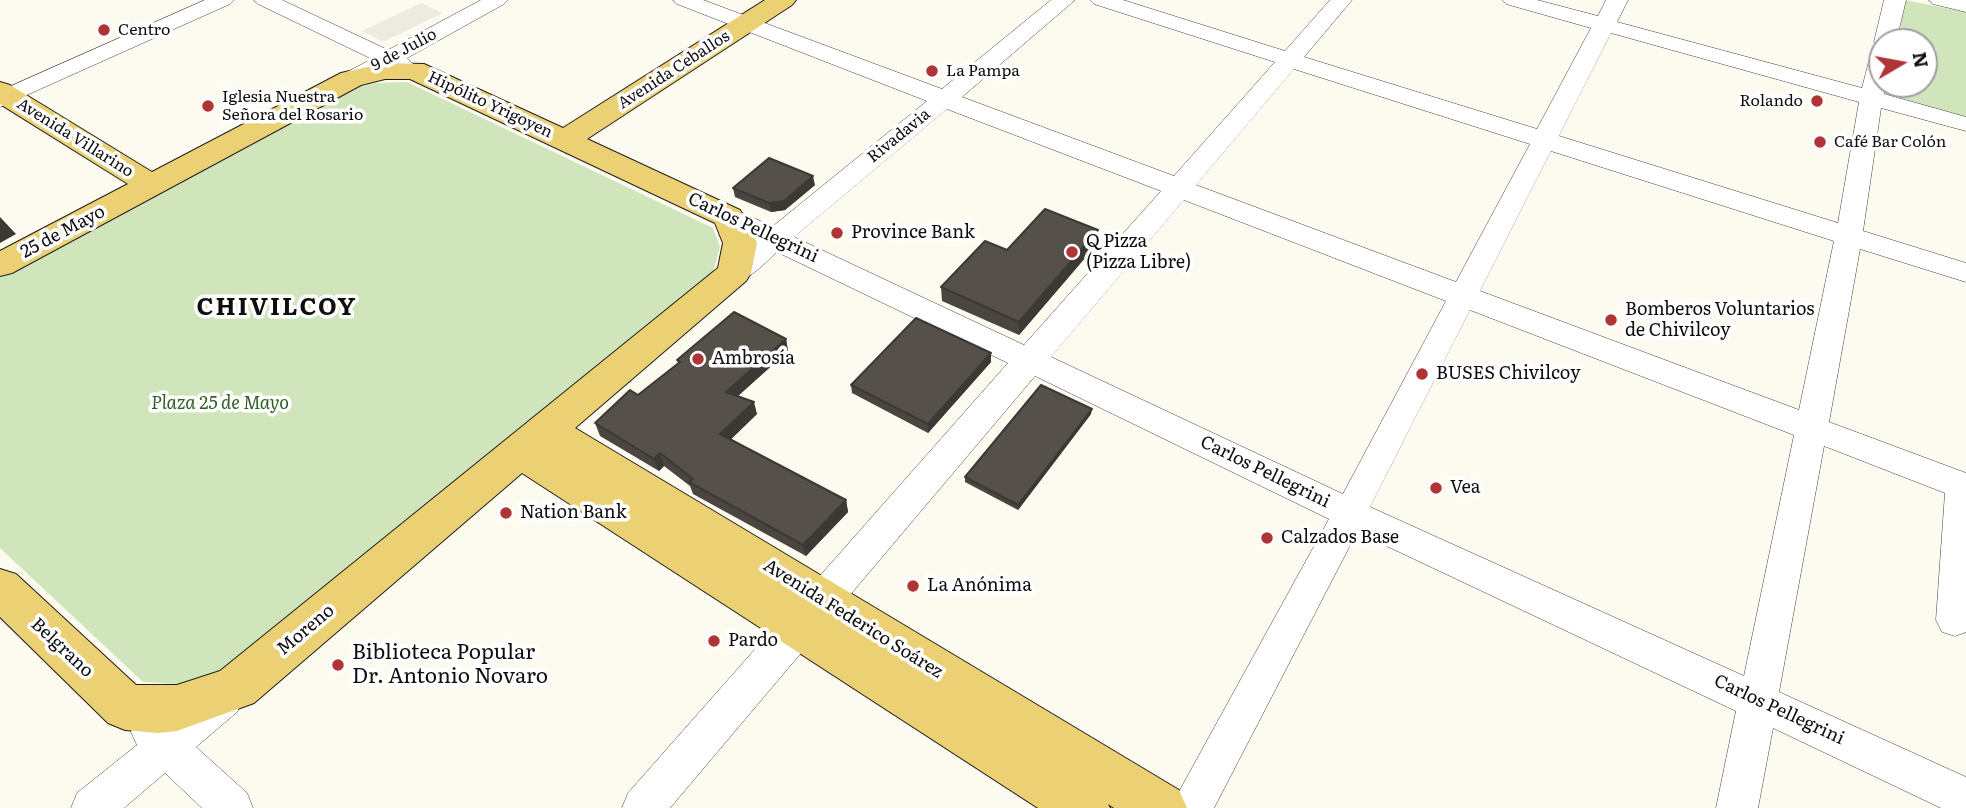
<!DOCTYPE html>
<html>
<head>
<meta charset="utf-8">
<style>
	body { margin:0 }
	#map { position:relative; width:1966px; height:808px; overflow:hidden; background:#fdfbf0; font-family:Literata,serif }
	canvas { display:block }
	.north { position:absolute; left:1868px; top:28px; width:70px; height:70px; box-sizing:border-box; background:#fff; border:2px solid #9f9f9f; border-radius:50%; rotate:80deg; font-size:19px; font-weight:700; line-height:28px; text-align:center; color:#0e0e0e }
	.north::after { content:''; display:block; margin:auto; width:24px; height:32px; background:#b03436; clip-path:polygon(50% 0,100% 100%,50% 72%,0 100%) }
</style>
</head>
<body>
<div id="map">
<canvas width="1966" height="808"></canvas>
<div class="north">N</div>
</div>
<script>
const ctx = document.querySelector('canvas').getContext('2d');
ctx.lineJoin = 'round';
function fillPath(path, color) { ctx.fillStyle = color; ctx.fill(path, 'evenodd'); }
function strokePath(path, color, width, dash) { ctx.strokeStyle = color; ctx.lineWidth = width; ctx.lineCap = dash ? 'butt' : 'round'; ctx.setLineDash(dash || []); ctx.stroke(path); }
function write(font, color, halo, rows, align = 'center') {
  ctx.font = font + ' Literata,serif'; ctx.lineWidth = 7; ctx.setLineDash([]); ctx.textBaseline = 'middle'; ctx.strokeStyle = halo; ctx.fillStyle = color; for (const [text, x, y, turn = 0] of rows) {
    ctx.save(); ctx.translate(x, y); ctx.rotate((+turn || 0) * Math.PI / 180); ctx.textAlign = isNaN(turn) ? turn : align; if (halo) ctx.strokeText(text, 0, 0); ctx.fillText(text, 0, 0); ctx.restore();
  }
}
const green = new Path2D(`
	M1905,0L1966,12V119L1888,98L1891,84H1924V42H1898Z
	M407,82L713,228L720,247L712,276L257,657L195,685L143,682L0,548V276L348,89L376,83Z`);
const plaza = new Path2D(`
	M421,3L442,13L383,42L362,31Z`);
const minor = new Path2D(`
	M205,0H234L230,4L0,107V91Z
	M254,0H282L388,50L481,0H508L504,4L407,58L414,65L411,70L403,72L390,67L359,84H343L339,79L343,74L372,59L258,4Z
	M673,0H703L942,89L1051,0H1075L962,97L1174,176L1275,62L1094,4L1090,0H1123L1285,51L1330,0H1352L1304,57L1537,129L1591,28L1506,4L1502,0H1537L1598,16L1606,0H1628L1617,22L1862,88L1871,53L1879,47L1874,42L1884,0H1906L1896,42H1882V84H1886L1884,94L1966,117V131L1881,108L1863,231L1966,263V282L1860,249L1829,422L1966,473V632L1955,636L1942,632L1936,620L1945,493L1824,446L1779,692L1966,777V808H1941L1773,728L1758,808H1716L1736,711L1357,532L1214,808H1170L1329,519L1035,376L670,808H622L628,793L1008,363L777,252C762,265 746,286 724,280L720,273L724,266L755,241L719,223L715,217L719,211C737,206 755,219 772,227L927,101L677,4ZM1611,33L1859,102L1838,223L1559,136ZM1294,69L1530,144L1456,282L1196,185ZM947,109L1161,191L1024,345L794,237ZM1551,151L1834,241L1799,410L1480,291ZM1184,200L1446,301L1343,494L1051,357ZM1470,310L1794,435L1744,676L1370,507Z
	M1929,0H1966V12L1933,4Z
	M223,681L237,686L243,699L237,712L196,747L247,793L253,808H202L165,773L124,808H71L77,793L137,745L131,732L137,719L151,713L167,720L209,686Z`);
const major = new Path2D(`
	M765,0H796L792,5L587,139L740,210L757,243L751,273L746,281L575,428L1179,790L1187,808H1114L1108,804L1110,808H1038L522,473L254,703L177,731L158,733L125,730L108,723L0,617V569L16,574L136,685H177L220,671L718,268L723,243L715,223L410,79H385L361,85L12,273L0,276V251L128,184L0,104V82L10,85L152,172L341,73L385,63L424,64L563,128Z`);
const wall = new Path2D(`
	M815,185L785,210L771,212L735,197L733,188Z
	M1097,244L1019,335L942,301L941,287L1007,250Z
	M786,339L788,351L738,396L757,414L731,439L846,500L848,512L806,556L693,494L690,486L664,466L659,471L600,436L595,423L638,395L678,363L677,360Z
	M991,353V362L928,433L852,393L851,385Z
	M1091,414L1018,510L965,482V477Z`);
const shadedWall = new Path2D(`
	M813,176L815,185L785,210L771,212L769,203Z
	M0,217L16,234L0,243Z
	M1098,230L1097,244L1019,335V322Z
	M786,339L788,351L729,404L726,392Z
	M991,353V362L928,433V424Z
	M754,402L757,414L724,446L720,434Z
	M1092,409L1091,414L1018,510V505Z
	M660,453L664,466L659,471L654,459Z
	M846,500L848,512L806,556L803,545Z`);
const building = new Path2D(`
	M769,158L813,176L784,201L769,203L733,188Z
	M1045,209L1098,230L1019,322L941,287L985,241L1007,250Z
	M734,312L786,339L726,392L754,402L720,434L846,500L803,545L689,482L693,479L660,453L654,459L595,423L630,390L638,395L680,362L677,360Z
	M916,318L991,353L928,424L851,385Z
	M1041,385L1092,409L1018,505L965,477Z`);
const markers = [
	[104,30,7,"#b03436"],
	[932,71,7,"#b03436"],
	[1817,101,7,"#b03436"],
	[208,106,7,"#b03436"],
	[1820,142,7,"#b03436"],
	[837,233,7,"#b03436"],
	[1072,252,7,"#b03436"],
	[1611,320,7,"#b03436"],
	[698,359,7,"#b03436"],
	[1422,374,7,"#b03436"],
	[1436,488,7,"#b03436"],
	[506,513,7,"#b03436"],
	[1267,538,7,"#b03436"],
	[913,586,7,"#b03436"],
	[714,641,7,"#b03436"],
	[338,665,7,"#b03436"]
];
const farPoinames = [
	["Centro",118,30],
	["La Pampa",946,71],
	["Iglesia Nuestra",222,97],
	["Señora del Rosario",222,115],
	["Rolando",1803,101,"right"],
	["Café Bar Colón",1834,142]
];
const farStreetnames = [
	["9 de Julio",404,50,-28],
	["Avenida Ceballos",674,70,-33],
	["Hipólito Yrigoyen",490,105,25],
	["Rivadavia",899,136,-39],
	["Avenida Villarino",75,138,32]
];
const streetNames = [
	["Carlos Pellegrini",753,228,25],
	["25 de Mayo",63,232,-28],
	["Carlos Pellegrini",1265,472,26],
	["Avenida Federico Soárez",853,619,32],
	["Moreno",306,630,-40],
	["Belgrano",62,648,43],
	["Carlos Pellegrini",1779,710,25]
];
const poiNames = [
	["Province Bank",851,233],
	["Q Pizza",1086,242],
	["(Pizza Libre)",1086,263],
	["Bomberos Voluntarios",1625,310],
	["de Chivilcoy",1625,331],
	["Ambrosía",712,359],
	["BUSES Chivilcoy",1436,374],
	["Vea",1450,488],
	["Nation Bank",520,513],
	["Calzados Base",1281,538],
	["La Anónima",927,586],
	["Pardo",728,641]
];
const parkNames = [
	["Plaza 25 de Mayo",220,404]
];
const nearPoinames = [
	["Biblioteca Popular",352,653],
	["Dr. Antonio Novaro",352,677]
];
const districtNames = [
	["CHIVILCOY",277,308]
];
fillPath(green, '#d1e5bd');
fillPath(plaza, '#edeae0');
strokePath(minor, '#414141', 1);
strokePath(major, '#1f1f1f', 2);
fillPath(minor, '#fff');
fillPath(major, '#ebd173');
fillPath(wall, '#4a4540');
fillPath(shadedWall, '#3c3834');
fillPath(building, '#56504b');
strokePath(building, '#3c3834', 2);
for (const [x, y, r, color] of markers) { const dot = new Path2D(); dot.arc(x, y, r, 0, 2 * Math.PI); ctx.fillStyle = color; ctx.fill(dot); strokePath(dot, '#fff', 2.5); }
write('16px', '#0e0e0e', '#fff', farPoinames, 'left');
write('16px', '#0e0e0e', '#fff', farStreetnames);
write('18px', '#0e0e0e', '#fff', streetNames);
write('18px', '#0e0e0e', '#fff', poiNames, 'left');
write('italic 18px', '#2f5f25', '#fff', parkNames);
write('21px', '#0e0e0e', '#fff', nearPoinames, 'left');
ctx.letterSpacing = '2px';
write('bold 24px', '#0e0e0e', '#fff', districtNames);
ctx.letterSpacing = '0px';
</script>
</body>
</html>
